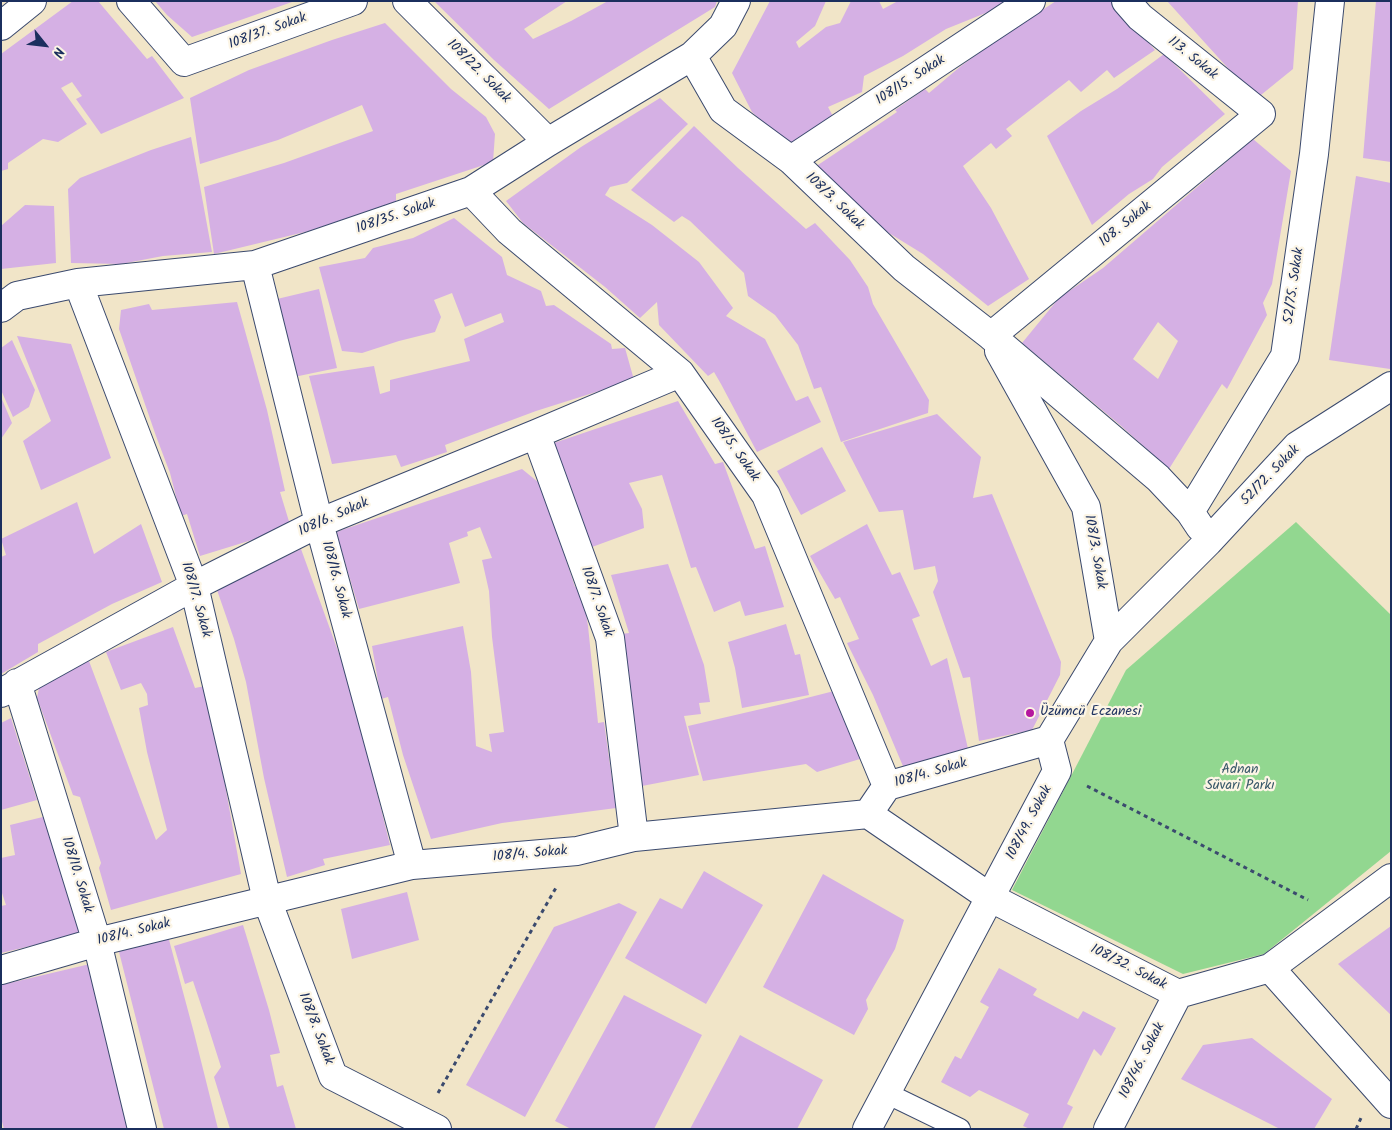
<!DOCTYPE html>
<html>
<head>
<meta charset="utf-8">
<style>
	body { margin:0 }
	#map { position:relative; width:1392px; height:1130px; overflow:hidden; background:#f1e5c8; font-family:Kalam,sans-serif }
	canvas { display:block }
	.frame { position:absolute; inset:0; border:2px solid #1b2f5e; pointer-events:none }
	.north { position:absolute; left:20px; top:20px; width:50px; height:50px; -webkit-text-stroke:4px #fcf5e5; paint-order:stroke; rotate:119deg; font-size:14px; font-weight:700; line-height:20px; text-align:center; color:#1b2f5e }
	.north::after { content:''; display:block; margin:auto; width:18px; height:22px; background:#1b2f5e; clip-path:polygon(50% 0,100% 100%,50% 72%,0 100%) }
</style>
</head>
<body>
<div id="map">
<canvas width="1392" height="1130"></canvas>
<div class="frame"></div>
<div class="north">N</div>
</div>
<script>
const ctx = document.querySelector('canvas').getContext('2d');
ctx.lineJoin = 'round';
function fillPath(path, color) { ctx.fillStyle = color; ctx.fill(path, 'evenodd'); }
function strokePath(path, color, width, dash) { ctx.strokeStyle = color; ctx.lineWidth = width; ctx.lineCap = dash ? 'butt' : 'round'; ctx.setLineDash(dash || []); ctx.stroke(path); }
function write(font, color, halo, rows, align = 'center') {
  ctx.font = font + ' Kalam,sans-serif'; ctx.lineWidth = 4.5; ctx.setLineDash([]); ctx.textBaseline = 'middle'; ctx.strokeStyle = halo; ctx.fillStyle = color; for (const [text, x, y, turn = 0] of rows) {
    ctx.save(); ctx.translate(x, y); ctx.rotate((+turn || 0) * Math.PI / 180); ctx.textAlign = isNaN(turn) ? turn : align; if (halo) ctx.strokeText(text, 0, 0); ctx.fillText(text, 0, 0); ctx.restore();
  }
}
const green = new Path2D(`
	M1296,522L1391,615V851L1264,954L1183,974L1012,890L1126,670Z`);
const building = new Path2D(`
	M73,1H98L147,59L152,56L184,98L101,134L76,99L82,96L72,82L61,88L87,124L58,142L43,139L8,163V169L1,171V54Z
	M155,1H292V2L192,37L167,15Z
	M434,1H567L524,29L533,39L571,21L608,1H717L715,7L549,109L494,60Z
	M770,1H826L815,26L796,42L799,48L826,27L840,23L851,1H879L883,9L898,1H1011L1008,4L946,29L903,56L864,76L862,92L828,107L835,120L790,148L752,112L732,73Z
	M1056,1H1112L1155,50L1114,78L1107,70L1081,92L1069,80L1006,129L1012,136L996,149L991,143L963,166L991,208L1029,279L988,306L923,254L884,230L815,167L897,112L895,110L925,89L929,93L961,66L998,39Z
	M1167,1H1298L1293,69L1256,99Z
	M1376,1H1391V162L1363,158Z
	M385,23L451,89L486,117L495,134L493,162L396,194V202L309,231L214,254L204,187L284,163L373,131L362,105L278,140L200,164L190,98L249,70L332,40Z
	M1164,54L1225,114L1162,167L1153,179L1129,194L1092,225L1047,136L1081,111L1117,89Z
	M660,98L688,124L627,183L610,187L605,195L652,225L699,262L733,308L726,316L765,339L796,401L808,396L821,422L757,452L721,384L714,372L708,376L659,325L657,302L640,318L605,287L523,223L506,201L581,147Z
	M694,126L738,168L806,229L815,223L850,260L868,287L873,304L929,400L928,413L841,442L821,387L814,389L798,345L775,315L748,296L744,273L690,221L682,216L674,222L631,190Z
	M191,137L212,252L163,256L121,264L71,263L68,189L80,178L151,150Z
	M1253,139L1291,171L1272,284L1263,303L1267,315L1227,389L1222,384L1169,469L1120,425L1022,343L1059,298L1103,268ZM1158,322L1178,341L1158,379L1133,359Z
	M1356,176L1391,183L1390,369L1329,360Z
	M25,205L54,206L56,263L1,269V226Z
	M454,218L502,257L507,275L541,291L546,306L554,305L611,344L612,349L625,348L634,380L536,411L445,445L447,452L401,467L396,455L332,464L309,376L374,366L380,394L390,391V380L470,361L464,339L504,322L501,313L465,327L452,293L434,300L441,317L435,332L399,341L362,353L342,351L319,267L365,258L373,248L413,238Z
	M319,289L337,368L294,377L277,299Z
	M237,302L267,410L285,491L280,492L291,528L200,556L187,514L181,516L170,473L156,436L119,329L121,310L149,304L152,310Z
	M17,336L71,344L111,458L41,490L23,441L51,421Z
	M12,340L35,390L29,407L13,417L1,390V348Z
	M1,397L12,423L1,439Z
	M678,401L715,464L723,462L755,549L765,546L784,607L745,616L740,601L714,612L696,567L691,568L662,475L629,483L642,509L644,528L592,547L574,498L551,444Z
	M937,414L981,457L973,498L992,494L1061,662L1060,675L1032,730L979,741L970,677L963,678L933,592L938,581L935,566L914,570L903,510L879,512L843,442Z
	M822,447L846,491L801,515L777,471Z
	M522,469L538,482L547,502L575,587H582L588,626L598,723L604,722L616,808L502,823L431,839L403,755L388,697L381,699L372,646L463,626L471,672L476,746L492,752L489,734L504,732L492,637L489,591L482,560L492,558L480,527L467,532L468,536L449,543L460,583L359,609L336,532Z
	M77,502L94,554L141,524L162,582L112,604L38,644V652L1,674V557L6,555L1,539Z
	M867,524L892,575L900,572L920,616L912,619L931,666L947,658L969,753L905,771L873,695L847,643L859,639L840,597L835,599L810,556Z
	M301,549L350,684L390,845L323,859L325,865L287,877L264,778L246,682L234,639L217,590Z
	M668,564L704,665L710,702L699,703L701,714L684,716L699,775L642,786L633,721L629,673L621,634L629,633L611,575Z
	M786,624L795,655L800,654L809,695L742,708L735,668L728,642Z
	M173,627L195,688L205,686L216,734L241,874L111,910L99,868L101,863L80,797L73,795L37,698L40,683L89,661L156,840L167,830L147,752L139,708L148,705L147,694L141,683L121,690L106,652Z
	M838,690L860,759L817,772L806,764L703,781L688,726L787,703Z
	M11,718L37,800L1,810V723Z
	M51,815L81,934L1,953V906L6,905L1,890V858L15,855L10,825Z
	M704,871L763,905L706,1004L625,958L660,898L682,909Z
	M823,874L904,920L895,949L866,1000L868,1009L854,1035L763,987Z
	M407,892L419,940L352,959L341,909Z
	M619,903L637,912L525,1117L466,1085L554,927Z
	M243,925L269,1010L280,1053L270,1055L277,1087L283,1085L296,1129H230L214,1077L221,1067L206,1020L193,981L185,984L174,946Z
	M1391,926V1015L1338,964Z
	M168,936L194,1033L218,1129H164L118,948Z
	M90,964L130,1129H4L1,1118V985Z
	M999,968L1037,989L1033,995L1078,1019L1083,1011L1116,1028L1101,1056L1094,1049L1067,1104L1073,1107L1062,1129H1030L1023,1126L1029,1114L979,1090L970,1097L941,1082L955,1056L961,1059L989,1007L980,1002Z
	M624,995L702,1035L654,1129H571L555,1121Z
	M740,1035L823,1080L797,1129H690Z
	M1252,1038L1332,1099L1314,1129H1280L1181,1079L1203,1045Z`);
const path = new Path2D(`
	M1087,786L1308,900
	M438,1093L557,886
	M1356,1129L1361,1118`);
const lane = new Path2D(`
	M886,1093L960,1129`);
const street = new Path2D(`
	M131,1L184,62L353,1
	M407,1L548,142
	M1,26L32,1
	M692,56L723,110L791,160L904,268L991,336L1158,478L1190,512
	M791,160L1031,1
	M471,191L509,231L680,373L766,495L887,786
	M255,265L319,523L412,865
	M78,283L194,586L267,900L333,1076L437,1129
	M1,308L17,296L78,283L255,265L471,191L548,142L692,56L723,26L736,1
	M991,336L1261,114L1140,17L1126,1
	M999,351L1086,507L1109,641
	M536,434L610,638L634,837
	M1200,527L1190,512L1285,356L1314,154L1330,1
	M17,683L97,942L142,1129
	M1,693L194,586L319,523L536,434L680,373
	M868,814L991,898L1178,994L1270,968L1391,878
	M1270,968L1391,1104
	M1,970L97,942L412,865L577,851L634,837L868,814L887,786L1049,740
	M867,1129L1057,771L1049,740L1109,641L1208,542L1297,446L1391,386
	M1108,1129L1178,994`);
const markers = [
	[1030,713,5,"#b5179e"]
];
const streetNames = [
	["108/37. Sokak",268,32,-20],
	["113. Sokak",1192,59,39],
	["108/22. Sokak",478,72,45],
	["108/15. Sokak",911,81,-33],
	["108/3. Sokak",834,202,44],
	["108/35. Sokak",396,217,-19],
	["108. Sokak",1126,225,-39],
	["52/75. Sokak",1295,286,-82],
	["108/5. Sokak",734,450,55],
	["52/72. Sokak",1271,476,-46],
	["108/6. Sokak",334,518,-24],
	["108/3. Sokak",1094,552,80],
	["108/16. Sokak",335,580,75],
	["108/17. Sokak",195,600,74],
	["108/7. Sokak",596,602,71],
	["108/4. Sokak",931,774,-16],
	["108/49. Sokak",1030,823,-62],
	["108/4. Sokak",530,855,-5],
	["108/10. Sokak",76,875,73],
	["108/4. Sokak",134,933,-14],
	["108/32. Sokak",1128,968,27],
	["108/8. Sokak",315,1029,69],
	["108/46. Sokak",1143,1061,-63]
];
const poiNames = [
	["Üzümcü Eczanesi",1040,713]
];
const parkNames = [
	["Adnan",1240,771],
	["Süvari Parkı",1240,787]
];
fillPath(green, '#92d790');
fillPath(building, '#d5b0e4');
strokePath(lane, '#3b4a6e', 22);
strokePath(street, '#3b4a6e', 30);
strokePath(path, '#3b4a6e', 3, [4, 4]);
strokePath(lane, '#fff', 20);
strokePath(street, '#fff', 28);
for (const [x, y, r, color] of markers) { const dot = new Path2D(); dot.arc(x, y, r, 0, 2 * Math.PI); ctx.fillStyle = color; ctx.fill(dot); strokePath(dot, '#fcf5e5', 2); }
write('14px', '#1b2f5e', '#fcf5e5', streetNames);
write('14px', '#1b2f5e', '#fcf5e5', poiNames, 'left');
write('14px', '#39596a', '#fcf5e5', parkNames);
</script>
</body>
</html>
